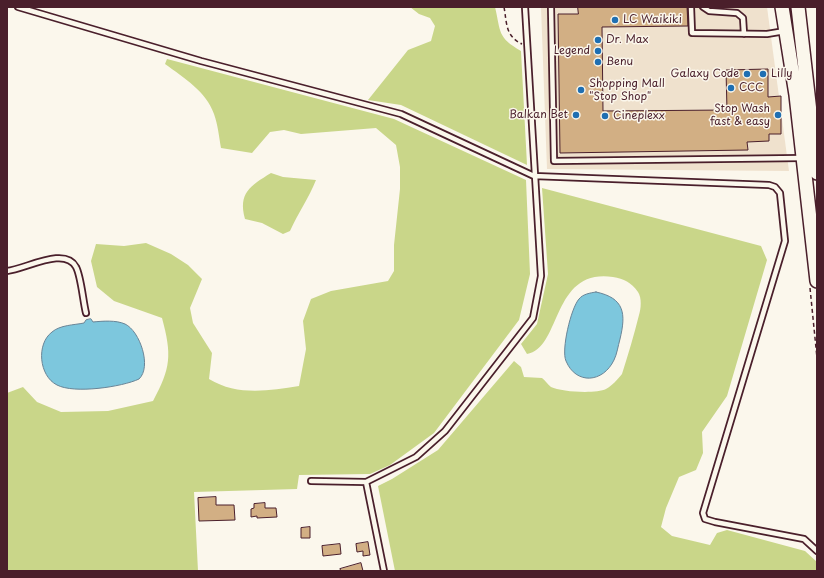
<!DOCTYPE html>
<html>
<head>
<meta charset="utf-8">
<style>
	body { margin:0 }
	#map { position:relative; width:824px; height:578px; overflow:hidden; background:#fbf7ec; font-family:"Playpen Sans",sans-serif }
	canvas { display:block }
	.frame { position:absolute; inset:0; border:8px solid #4a1f2b; pointer-events:none }
</style>
</head>
<body>
<div id="map">
<canvas width="824" height="578"></canvas>
<div class="frame"></div>
</div>
<script>
const ctx = document.querySelector('canvas').getContext('2d');
ctx.lineJoin = 'round';
function fillPath(path, color) { ctx.fillStyle = color; ctx.fill(path, 'evenodd'); }
function strokePath(path, color, width, dash) { ctx.strokeStyle = color; ctx.lineWidth = width; ctx.lineCap = dash ? 'butt' : 'round'; ctx.setLineDash(dash || []); ctx.stroke(path); }
function write(font, color, halo, rows, align = 'center') {
  ctx.font = font + ' "Playpen Sans",sans-serif'; ctx.lineWidth = 3; ctx.setLineDash([]); ctx.textBaseline = 'middle'; ctx.strokeStyle = halo; ctx.fillStyle = color; for (const [text, x, y, turn = 0] of rows) {
    ctx.save(); ctx.translate(x, y); ctx.rotate((+turn || 0) * Math.PI / 180); ctx.textAlign = isNaN(turn) ? turn : align; if (halo) ctx.strokeText(text, 0, 0); ctx.fillText(text, 0, 0); ctx.restore();
  }
}
const built = new Path2D(`
	M541,7H767L789,171L547,169Z`);
const green = new Path2D(`
	M410,7H495C501,32 497,37 521,51L527,165L401,105L368,100L408,50L431,41L435,26L430,18L419,14Z
	M167,59L394,119L526,180L530,274L519,320L434,433L390,465L370,474L299,475L297,489L194,492L198,571H7V393L23,387L37,402L61,412L108,411L153,401C171,368 172,355 162,318L114,301L97,287L91,261L96,244L124,246L146,243L171,254L188,265L202,279L190,308L193,323L212,353L209,379C237,396 268,391 299,386L306,349L303,321L311,299L331,291L388,281L394,271V245L400,189V167L396,145L376,128L301,134L284,130L270,132L252,153L221,148C219,137 218,125 214,114C206,91 184,78 165,64Z
	M271,173L283,177L316,180C309,198 298,213 290,231L283,234L262,223L245,219C238,193 250,186 271,173Z
	M542,188L761,246L767,260L727,396L702,432L703,453L696,470L679,477L666,508L661,527L672,536L710,545L717,533L727,530L805,551L817,562V571H395L378,486L392,479L438,450L514,361L521,367L524,377L542,378C545,380 548,385 551,387C561,392 596,394 606,389C613,385 617,380 622,374C628,355 634,335 639,315C641,309 642,298 638,292C631,282 624,279 613,277C551,268 562,348 527,354L521,344L537,324L548,274Z`);
const water = new Path2D(`
	M596,292C625,298 626,314 620,339C618,346 617,354 614,360C603,383 576,385 566,361C561,350 571,308 579,299C583,294 590,293 596,292Z
	M91,319L93,322C103,321 116,320 125,324C140,331 152,367 139,379C122,387 74,394 57,385C39,376 36,344 52,332C60,325 74,325 84,323L86,320Z`);
const building = new Path2D(`
	M578,7H687L688,26L602,27L603,111L727,110L726,70L768,69V97L781,96V134H769V141L747,142L748,150L560,153L558,14H578Z
	M216,497V505H234L235,520L199,521L198,498Z
	M265,503V508H276L277,517L257,518V516L251,517V509L254,508V504Z
	M310,527V538H301V528Z
	M368,542L370,555L363,556V551L357,552L356,544Z
	M340,544L341,554L323,556L322,546Z
	M361,563L363,571H341L340,569Z`);
const path = new Path2D(`
	M504,7C507,23 505,36 522,44
	M810,288L817,358`);
const service = new Path2D(`
	M18,7L201,61L401,114L534,176L769,185L775,187L780,193L785,241L703,513L705,519L715,522L804,539L817,551
	M551,7L554,161L802,158
	M691,7L692,33L767,34L785,31
	M703,7L709,11L737,13L743,18L744,34
	M7,271C26,269 65,246 76,267C81,276 83,301 86,313
	M311,481L366,482L416,457L445,431L533,318L541,276L525,7
	M366,482L384,571`);
const secondary = new Path2D(`
	M782,7L796,95L817,281
	M798,7L817,173`);
const markers = [
	[615,20,4,"#1f6fb2"],
	[598,40,4,"#1f6fb2"],
	[598,51,4,"#1f6fb2"],
	[598,62,4,"#1f6fb2"],
	[747,74,4,"#1f6fb2"],
	[763,74,4,"#1f6fb2"],
	[731,88,4,"#1f6fb2"],
	[581,90,4,"#1f6fb2"],
	[576,115,4,"#1f6fb2"],
	[778,115,4,"#1f6fb2"],
	[605,116,4,"#1f6fb2"]
];
const poiNames = [
	["LC Waikiki",623,20],
	["Dr. Max",606,40],
	["Legend",590,51,"right"],
	["Benu",606,62],
	["Galaxy Code",739,74,"right"],
	["Lilly",771,74],
	["Shopping Mall",589,84],
	["\"Stop Shop\"",589,97],
	["CCC",739,88],
	["Stop Wash",770,109,"right"],
	["fast & easy",770,122,"right"],
	["Balkan Bet",568,115,"right"],
	["Cineplexx",613,116]
];
fillPath(built, '#efe1cd');
fillPath(green, '#c9d689');
fillPath(water, '#7dc7dd');
strokePath(water, '#698496', 1);
fillPath(building, '#d2af84');
strokePath(building, '#4a1f2b', 1);
strokePath(service, '#4a1f2b', 8);
strokePath(secondary, '#4a1f2b', 16);
strokePath(path, '#4a1f2b', 1.5, [4, 3]);
strokePath(service, '#fbf7ec', 4.5);
strokePath(secondary, '#fbf7ec', 13);
for (const [x, y, r, color] of markers) { const dot = new Path2D(); dot.arc(x, y, r, 0, 2 * Math.PI); ctx.fillStyle = color; ctx.fill(dot); strokePath(dot, '#fbf7ec', 1.5); }
write('11px', '#4a1f2b', '#fbf7ec', poiNames, 'left');
</script>
</body>
</html>
